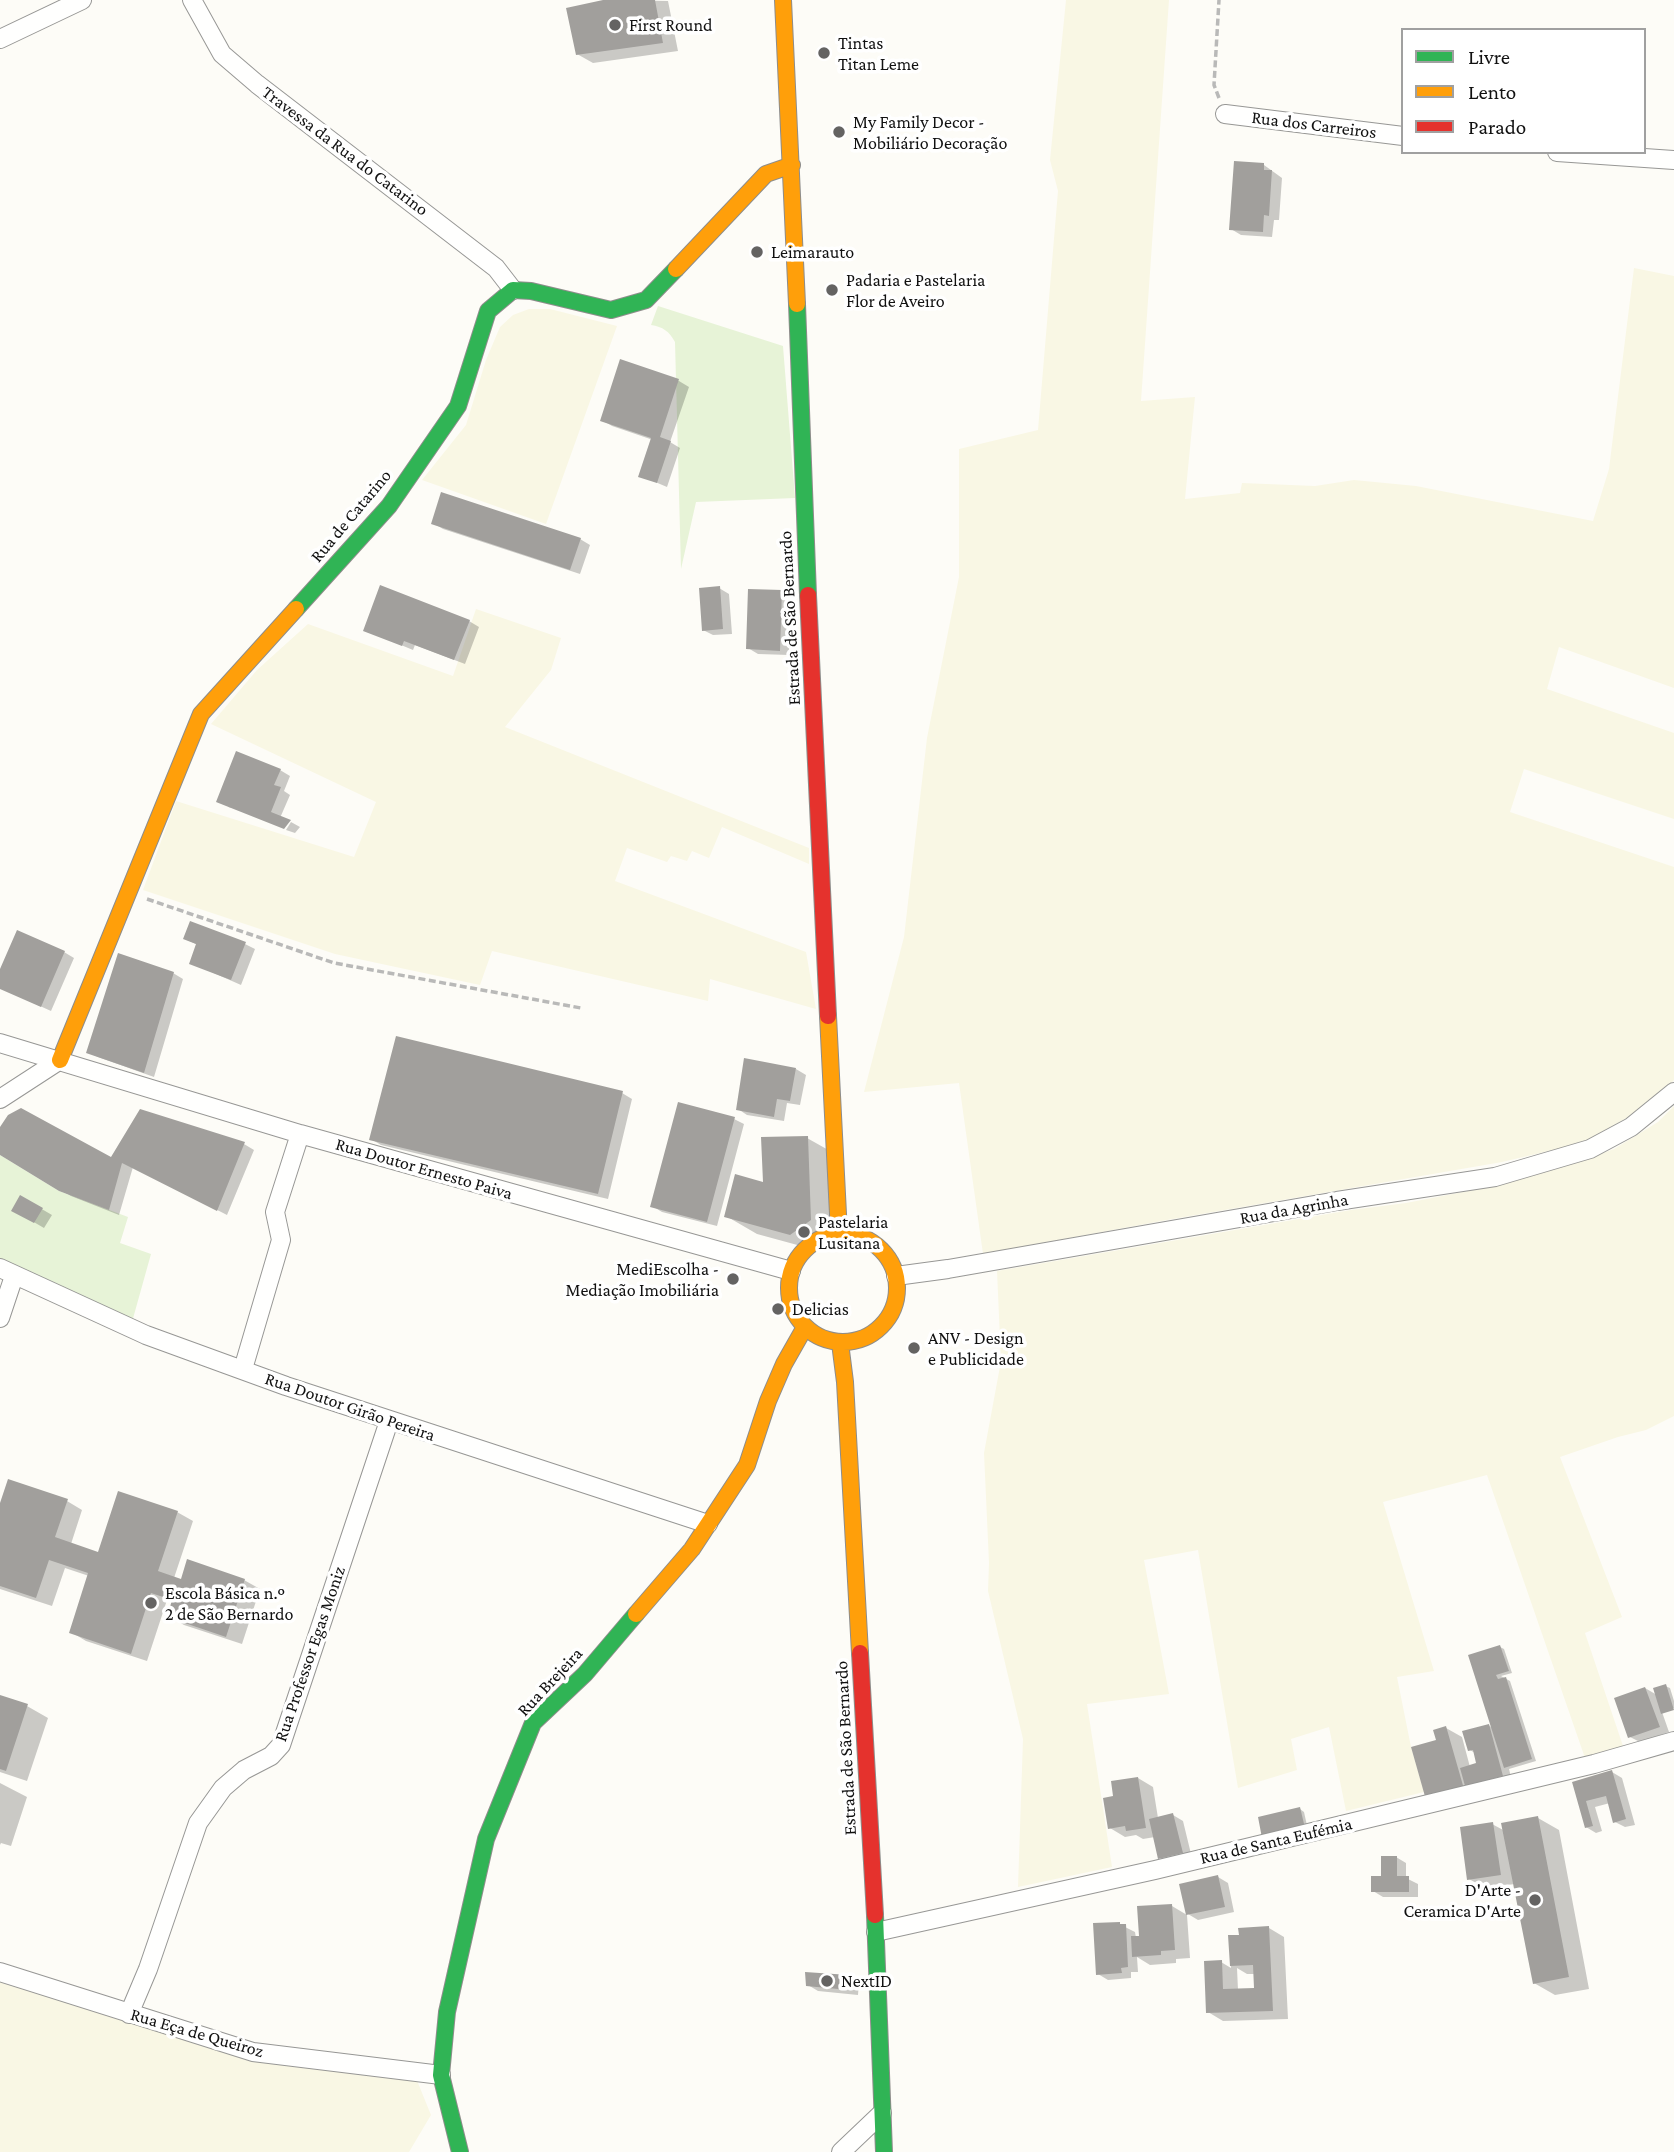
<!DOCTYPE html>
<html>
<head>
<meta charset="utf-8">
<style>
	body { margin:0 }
	#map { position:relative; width:1674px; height:2152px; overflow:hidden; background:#fdfcf7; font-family:"Crimson Pro",serif }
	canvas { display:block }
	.legend { position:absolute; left:1401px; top:28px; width:245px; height:126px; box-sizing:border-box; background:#fff; border:2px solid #a0a0a0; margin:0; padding:9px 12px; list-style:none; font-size:21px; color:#111 }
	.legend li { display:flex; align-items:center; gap:14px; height:35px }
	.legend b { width:35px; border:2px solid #a0a0a0 }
</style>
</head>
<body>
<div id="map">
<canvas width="1674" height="2152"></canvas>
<ul class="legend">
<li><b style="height:9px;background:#30b455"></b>Livre</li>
<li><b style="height:9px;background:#ff9f0a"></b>Lento</li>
<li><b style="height:9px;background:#e5322d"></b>Parado</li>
</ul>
</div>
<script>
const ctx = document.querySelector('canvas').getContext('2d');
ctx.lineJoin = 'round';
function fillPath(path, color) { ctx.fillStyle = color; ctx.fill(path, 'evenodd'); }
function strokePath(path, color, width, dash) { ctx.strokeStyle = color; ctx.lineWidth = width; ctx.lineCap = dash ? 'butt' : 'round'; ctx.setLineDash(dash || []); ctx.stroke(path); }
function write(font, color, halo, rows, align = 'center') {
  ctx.font = font + ' "Crimson Pro",serif'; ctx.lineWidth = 7; ctx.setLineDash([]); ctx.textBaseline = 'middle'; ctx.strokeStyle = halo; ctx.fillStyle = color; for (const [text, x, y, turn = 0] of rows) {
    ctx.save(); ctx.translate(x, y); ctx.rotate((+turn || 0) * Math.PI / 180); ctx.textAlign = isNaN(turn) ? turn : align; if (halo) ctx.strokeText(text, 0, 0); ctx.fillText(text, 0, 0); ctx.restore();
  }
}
const farmland = new Path2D(`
	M1066,0H1169L1141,401L1195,397L1185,499L1240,493L1242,483L1315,486L1354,480L1416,486L1593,521L1609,469L1634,268L1674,276V688L1559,647L1547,689L1674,733V819L1524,769L1510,812L1674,867V1080L1666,1089L1637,1112L1583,1143L1502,1162L1167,1220L983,1254L959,1083L864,1092L904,937L927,738L959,577V449L1038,430L1058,191L1050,160Z
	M529,309H550L617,326L546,524L422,480L466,425L486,360L500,327L513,315Z
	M476,609L561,638L551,670L505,727L809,848V864L722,827L709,858L692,851L687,861L671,856L667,862L627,848L615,881L806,952L816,1009L710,979L708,1001L492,951L480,985L335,954L143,890L176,801L354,857L376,802L211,724L257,670L308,624L453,676Z
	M1674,1106V1416L1646,1430L1618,1437L1560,1457L1622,1617L1585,1633L1623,1746L1585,1758L1487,1475L1383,1502L1434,1671L1397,1677L1411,1747L1424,1792L1346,1811L1329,1727L1291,1739L1297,1770L1238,1788L1198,1550L1144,1560L1169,1694L1087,1704L1112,1867L1018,1887L1023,1739L988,1591L989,1563L984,1453L1001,1361L997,1271L1351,1210L1406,1203L1499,1185L1566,1166L1614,1149L1658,1122Z
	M0,1982L241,2055L416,2078L431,2115L409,2152H0Z`);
const green = new Path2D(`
	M658,306L783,346L795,498L696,502L681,569L675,342C669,331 663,327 651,325Z
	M0,1155L59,1191L128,1217L120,1243L151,1254L132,1322L0,1261Z`);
const shadow = new Path2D(`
	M611,0L668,1L678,51L593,63L577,54Z
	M1264,165L1282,178L1279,220H1274L1272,237L1241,235L1231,229Z
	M621,361L679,381L689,387L670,442L680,448L667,487L641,476L653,440L612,426L602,420Z
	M433,523L580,539L590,545L580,574L443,529Z
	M719,588L729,594L732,634L713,635L703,630Z
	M781,592L791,597L789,655L758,654L748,648Z
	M469,621L479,627L465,664L415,645L413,650L365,630Z
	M280,770L290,776L284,791L290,795L280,818L228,807Z
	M291,822L300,827L295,833L286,830Z
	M185,939L245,944L255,949L241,985L191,963L198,945Z
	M64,952L74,958L51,1011L0,988V973Z
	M173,973L183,979L154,1077L98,1057L88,1052Z
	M796,1069L806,1075L800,1105L787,1103L784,1121L747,1115L738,1109Z
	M622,1093L632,1099L608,1199L381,1145L371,1139Z
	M141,1111L244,1144L254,1150L227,1215L133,1167L119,1215L71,1196L0,1153V1131L112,1159Z
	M734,1119L744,1124L717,1226L662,1212L652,1206Z
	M807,1138L839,1156L842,1238L823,1252L757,1234L726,1216L765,1185Z
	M21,1197L52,1215L44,1228L13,1210Z
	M67,1501L82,1510L71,1544L99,1554L177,1512L193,1521L174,1578L182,1581L244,1580L260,1589L242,1644L184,1625L169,1616L173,1602L167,1600L147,1661L86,1641L71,1632L89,1576L65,1568L52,1606L0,1589V1509Z
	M1500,1647L1504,1649L1512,1673L1501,1676L1510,1681L1536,1761L1509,1769L1512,1781L1443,1808L1438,1741L1446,1728L1462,1737L1470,1767L1478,1765L1475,1753L1470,1750L1488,1725L1493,1728L1470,1656Z
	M1665,1686L1670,1688L1674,1701V1708L1663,1711V1713L1662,1712L1669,1732L1640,1742L1630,1737L1645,1688L1657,1695Z
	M0,1697L27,1706L48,1718L27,1781L0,1772Z
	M1612,1772L1622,1778L1635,1825L1625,1827L1615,1822L1610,1803L1595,1807L1602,1831L1596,1833L1586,1827L1574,1783Z
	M1138,1778L1153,1787L1158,1818L1173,1815L1183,1821L1192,1858L1170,1863L1160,1858L1155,1837L1143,1839L1136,1835L1125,1837L1110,1828Z
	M0,1783L27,1797L11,1846L1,1843L0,1845Z
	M1300,1809L1304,1812L1308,1830L1294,1833Z
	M1538,1818L1559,1830L1589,1989L1555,1995L1534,1983L1515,1884L1485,1888L1469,1879L1492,1824L1505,1831Z
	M1396,1857L1406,1863V1878L1418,1884V1897H1383L1373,1891Z
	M1218,1877L1228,1883L1234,1912L1198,1920L1188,1914Z
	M1172,1906L1187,1915L1190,1958L1176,1959V1963L1150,1965L1137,1957L1138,1972H1131V1978L1108,1980L1098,1974L1123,1926L1135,1932L1136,1938L1141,1937Z
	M1269,1928L1284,1937L1288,2019L1223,2021L1208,2012L1221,1962L1231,1968L1230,1937L1240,1936ZM1237,1968L1247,1974H1255L1256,1990H1238Z
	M849,1977L859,1982L858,1995L818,1991L808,1985Z`);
const building = new Path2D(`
	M603,0H655L663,43L576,55L566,8Z
	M1234,161L1264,163V170H1272L1269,216L1264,215L1263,232L1229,230Z
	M620,359L679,379L660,437L671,441L657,483L638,477L651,438L600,421Z
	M441,492L581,538L570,570L431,524Z
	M380,585L470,620L454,660L404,641L402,646L363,631Z
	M720,586L723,629L702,631L699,588Z
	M748,589L782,590L780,651L746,649Z
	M236,751L281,769L274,785L281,787L271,812L291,820L284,829L216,802Z
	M190,921L246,942L231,980L189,964L196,944L183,939Z
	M17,930L65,951L41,1007L0,989V969Z
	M118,953L174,972L144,1073L86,1053Z
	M396,1036L623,1091L598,1194L369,1140Z
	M744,1058L796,1068L790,1101L777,1099L774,1117L736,1110Z
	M678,1102L735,1117L707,1222L650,1207Z
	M21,1108L111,1157L140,1109L245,1142L217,1211L122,1163L109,1210L59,1191L0,1155V1127L8,1115Z
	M808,1136L811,1220L790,1235L724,1217L735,1174L763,1182L761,1137Z
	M20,1195L43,1208L34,1223L11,1211Z
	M8,1479L68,1499L55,1537L98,1552L118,1491L178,1511L158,1571L181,1579L187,1559L245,1579L226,1637L167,1617L172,1600L151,1593L131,1654L69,1633L88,1573L49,1560L36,1598L0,1586V1503Z
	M1500,1645L1509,1671L1496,1675L1498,1679L1506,1677L1532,1759L1504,1768L1468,1655Z
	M1666,1684L1674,1710L1661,1714L1653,1688Z
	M1645,1687L1660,1727L1628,1738L1614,1698Z
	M0,1695L28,1704L6,1771L0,1769Z
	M1489,1724L1503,1776L1465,1786L1460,1768L1476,1763L1473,1750L1468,1751L1462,1731Z
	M1446,1726L1464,1789L1426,1800L1411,1747L1436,1740L1433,1730Z
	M1612,1770L1626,1819L1613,1823L1606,1796L1586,1801L1593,1826L1585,1828L1572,1782Z
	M1138,1777L1146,1828L1126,1831L1125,1826L1108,1829L1103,1798L1113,1796L1111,1781Z
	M1300,1807L1305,1828L1262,1838L1258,1817Z
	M1173,1813L1183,1853L1158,1859L1149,1819Z
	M1538,1816L1569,1977L1533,1984L1501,1823Z
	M1493,1822L1501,1875L1467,1880L1460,1827Z
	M1381,1856H1397V1876H1409V1892H1371V1876H1381Z
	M1218,1875L1225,1907L1186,1915L1179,1884Z
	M1172,1904L1175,1950L1161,1951V1955L1132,1957L1131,1936H1139L1137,1906Z
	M1120,1922V1924H1126L1128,1967L1121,1968L1122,1973L1096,1975L1093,1923Z
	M1269,1926L1273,2011L1206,2013L1204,1961L1222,1960L1223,1989L1254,1988L1253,1965L1230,1966L1228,1935H1239L1238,1928Z
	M805,1972L849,1975V1990L806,1986Z`);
const path = new Path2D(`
	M1219,98L1214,85L1219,0
	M147,899L334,963L581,1008`);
const street = new Path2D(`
	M192,0L222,54L257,84L496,268L513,290
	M0,39L82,0
	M1225,114L1403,136
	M1557,152L1674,160
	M0,1043L300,1134L791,1271
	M0,1099L60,1060
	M0,1268L146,1335L286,1386L708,1524
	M896,1276L948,1269L1337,1201L1495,1177L1590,1149L1631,1127L1674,1092
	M0,1318L14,1276
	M243,1369L281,1240L275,1212L300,1134
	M876,1932L1155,1870L1594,1764L1674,1741
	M0,1972L253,2052L441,2075
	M129,2014L148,1969L198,1823L223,1788L244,1770L271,1756L281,1745L389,1421
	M841,2152L882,2113`);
const fast = new Path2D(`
	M797,304L808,595
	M296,609L389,506L458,406L488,311L513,290L531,291L611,310L646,300L676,269
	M875,1915L884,2152
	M460,2152L441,2075L447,2012L486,1839L533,1723L585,1674L636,1614`);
const slow = new Path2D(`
	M783,0L797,304
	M676,269L766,174L792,165
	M828,1016L839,1234
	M60,1060L201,714L296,609
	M789 1288a54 54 0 1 1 108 0a54 54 0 1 1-108 0Z
	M840,1343L845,1382L860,1653
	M636,1614L692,1549L747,1465L768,1401L784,1364L805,1327`);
const jam = new Path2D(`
	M808,595L828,1016
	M860,1653L875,1915`);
const markers = [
	[615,25,7,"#646362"],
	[824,53,7,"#646362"],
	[839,132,7,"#646362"],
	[757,252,7,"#646362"],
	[832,290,7,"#646362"],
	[804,1232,7,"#646362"],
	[733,1279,7,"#646362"],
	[778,1309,7,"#646362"],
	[914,1348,7,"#646362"],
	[151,1603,7,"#646362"],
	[1535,1900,7,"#646362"],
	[827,1981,7,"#646362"]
];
const poiNames = [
	["First Round",629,25],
	["Tintas",838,43],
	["Titan Leme",838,64],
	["My Family Decor -",853,122],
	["Mobiliário Decoração",853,143],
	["Leimarauto",771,252],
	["Padaria e Pastelaria",846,280],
	["Flor de Aveiro",846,301],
	["Pastelaria",818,1222],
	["Lusitana",818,1243],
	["MediEscolha -",719,1269,"right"],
	["Mediação Imobiliária",719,1290,"right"],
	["Delicias",792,1309],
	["ANV - Design",928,1338],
	["e Publicidade",928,1359],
	["Escola Básica n.º",165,1593],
	["2 de São Bernardo",165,1614],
	["D'Arte -",1521,1890,"right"],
	["Ceramica D'Arte",1521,1911,"right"],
	["NextID",841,1981]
];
const streetNames = [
	["Rua dos Carreiros",1314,125,7],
	["Travessa da Rua do Catarino",345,151,37],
	["Rua de Catarino",351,516,-50],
	["Estrada de São Bernardo",790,618,-93],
	["Rua Doutor Ernesto Paiva",424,1169,16],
	["Rua da Agrinha",1294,1209,-10],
	["Rua Doutor Girão Pereira",350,1407,19],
	["Rua Professor Egas Moniz",310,1654,-71],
	["Rua Brejeira",550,1682,-47],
	["Estrada de São Bernardo",846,1748,-93],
	["Rua de Santa Eufémia",1276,1841,-13],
	["Rua Eça de Queiroz",197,2033,16]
];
fillPath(farmland, '#f9f7e4');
fillPath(green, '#e7f3d7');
fillPath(shadow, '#0003');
fillPath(building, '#a19f9c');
strokePath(street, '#979795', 20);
strokePath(fast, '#8e8d8b', 18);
strokePath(slow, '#8e8d8b', 18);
strokePath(jam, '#8e8d8b', 18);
strokePath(path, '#b9b9b8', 3.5, [7, 3.5]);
strokePath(street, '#fffffe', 18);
strokePath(fast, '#30b455', 16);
strokePath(slow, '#ff9f0a', 16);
strokePath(jam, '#e5322d', 16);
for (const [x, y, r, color] of markers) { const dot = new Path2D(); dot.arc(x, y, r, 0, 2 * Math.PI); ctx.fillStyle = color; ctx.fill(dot); strokePath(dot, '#fff', 2.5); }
write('18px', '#111', '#fff', poiNames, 'left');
write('18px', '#111', '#fff', streetNames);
</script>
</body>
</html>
